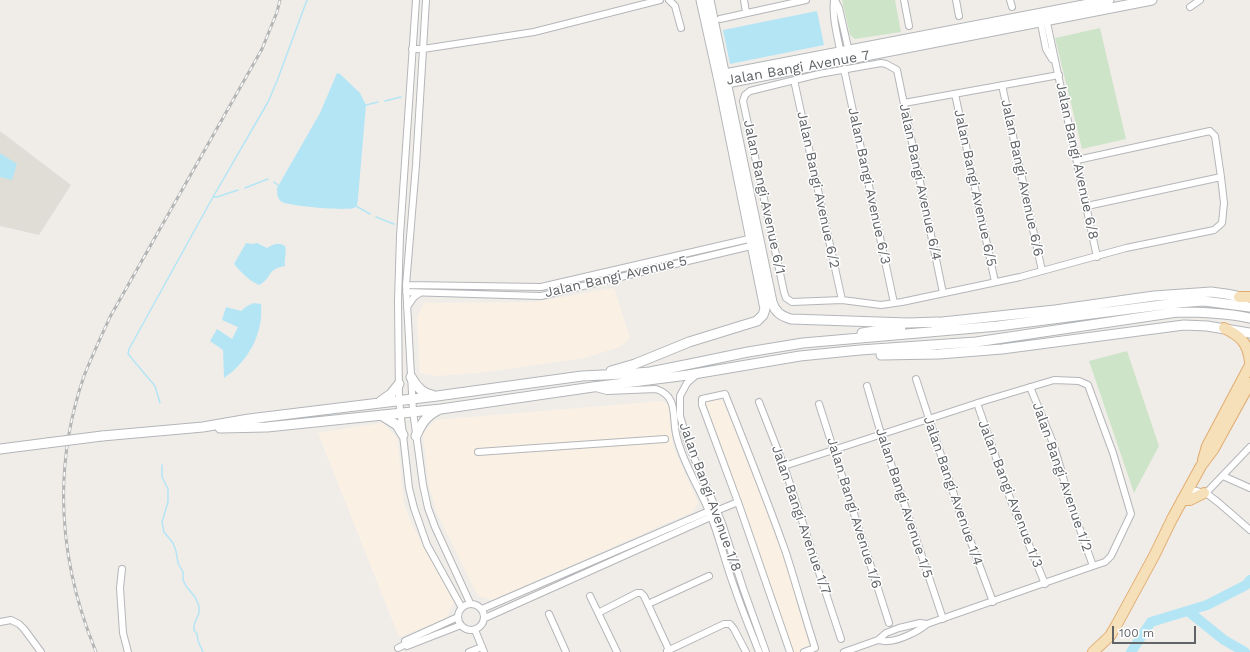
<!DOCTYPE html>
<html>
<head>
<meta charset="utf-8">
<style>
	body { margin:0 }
	#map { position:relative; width:1250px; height:652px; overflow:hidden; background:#f0ede9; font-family:"Work Sans",sans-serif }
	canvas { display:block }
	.scale { position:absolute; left:1112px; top:626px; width:84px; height:18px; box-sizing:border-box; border:2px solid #606467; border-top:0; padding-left:5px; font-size:12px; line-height:14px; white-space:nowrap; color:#606467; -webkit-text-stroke:3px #fff; paint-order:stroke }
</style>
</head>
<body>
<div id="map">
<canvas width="1250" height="652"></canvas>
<div class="scale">100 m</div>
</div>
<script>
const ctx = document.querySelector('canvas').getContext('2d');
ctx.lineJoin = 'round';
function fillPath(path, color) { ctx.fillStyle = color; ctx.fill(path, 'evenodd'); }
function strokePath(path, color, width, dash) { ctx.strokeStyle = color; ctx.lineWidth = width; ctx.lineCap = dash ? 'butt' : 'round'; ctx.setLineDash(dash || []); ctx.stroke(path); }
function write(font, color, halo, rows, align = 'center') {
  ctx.font = font + ' "Work Sans",sans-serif'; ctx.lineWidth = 3; ctx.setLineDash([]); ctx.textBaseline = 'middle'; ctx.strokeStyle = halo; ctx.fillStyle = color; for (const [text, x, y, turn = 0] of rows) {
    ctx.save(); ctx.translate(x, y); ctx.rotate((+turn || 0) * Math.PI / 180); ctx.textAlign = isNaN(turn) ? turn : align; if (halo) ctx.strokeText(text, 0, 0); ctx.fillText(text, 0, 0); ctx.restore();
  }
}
const commercial = new Path2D(`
	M614,288L630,338L620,347L584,358L487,372L438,376L420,373L417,318L424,303L535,302Z
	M724,396L764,499L786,562L812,647L798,652H792L704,405L705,400Z
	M663,401L668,405L673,446L698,503L692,512L492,600L478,596L437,513L429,486L423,434L435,420Z
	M383,423L397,438L404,504L411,523L454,602L446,619L399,637L318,433Z`);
const education = new Path2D(`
	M0,131L71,185L39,235L0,226Z`);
const green = new Path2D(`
	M842,0H895L901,32L855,39L850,35Z
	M1100,28L1126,139L1082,149L1055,38Z
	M1127,351L1159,446L1134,493L1089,361Z`);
const water = new Path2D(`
	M817,11L824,45L730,64L723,30Z
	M337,73L340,74L360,93L366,105L358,198C358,201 357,205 356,207C351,212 290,206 282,202C277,199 277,193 277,188L320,113Z
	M0,153L17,164L12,180L0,177Z
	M246,243L252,244L257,243L267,248C274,244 278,242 285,246C287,253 284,259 285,266C266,269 272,279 259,285C248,280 242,273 234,264Z
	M254,303L261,304C264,333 248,362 224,378L223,350L210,341L217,329L232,339L238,327L222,320L226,307L241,311L247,306Z`);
const stream = new Path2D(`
	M385,101L401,97
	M366,105L378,102
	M274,182L279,186
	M245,188L268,179
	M213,197H217L238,190
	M356,206L370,214
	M376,217L394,224
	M160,403L155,386L128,354L129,349L213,197L268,102L277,81L307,0
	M162,465V477L168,489V502L162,522L164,532L173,543L176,551L178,563L183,572V580L186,586L195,597L199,606V613L194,625V630L197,634L198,641L203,652`);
const river = new Path2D(`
	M1188,611L1224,640L1245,652
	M1131,652L1151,622L1207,605L1246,585L1250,580`);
const street = new Path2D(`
	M416,0L400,236L398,301L399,400L409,488L414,508L427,545L462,608
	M426,0L416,165L406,285L413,411L423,485L428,508L435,527L470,603
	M669,0L675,6L681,28
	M744,0L746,12
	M834,0C832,19 838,37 841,55
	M835,0L839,8L849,52
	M904,0L909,26
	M956,0L959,16
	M1010,0L1012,7
	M1190,7L1200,0
	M1046,18L1097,257
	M720,19L806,0
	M1040,19L1046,49L1052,59
	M412,49H423L534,32L660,0
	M844,69L894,303
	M794,80L842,300
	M1002,85L1042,271
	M955,94L995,282
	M904,103L1059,75
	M1087,206L1221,177
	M406,285L541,287L753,238
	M406,292L541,296L755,245
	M943,293L897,70L886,64L881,63L819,74L750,91L745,95L743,101L784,292L786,298L792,302L842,300L881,305L902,302L1020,277L1126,248L1214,230L1222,223L1224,203L1221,177L1215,136L1210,131L1077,160
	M407,307L414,297L420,293
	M696,375L687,383L680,396V416L689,446L722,523L743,588L766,652
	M916,379L959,510L993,602
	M867,386L881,434L943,619
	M1030,387L1053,443L1062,473L1067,493L1093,566
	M596,388L607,391L656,389C680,397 671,418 677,438C684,466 701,490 711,516C720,540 726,565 735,589C742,610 751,631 759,652
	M759,402L784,466L841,639
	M977,403L1011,501L1045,584
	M819,404L889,623
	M478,452L665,439
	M784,466L987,400L1054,380L1079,381L1088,385L1113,453L1131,514L1111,556L1105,562L1093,566L927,624C919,631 899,641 888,641C885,642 881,640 878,640
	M1223,476L1250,488
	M1188,489L1204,493H1206L1219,503L1250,530
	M1206,493L1250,447
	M122,569L120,588L123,633L128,652
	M590,596L617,652
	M458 617a13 13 0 1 1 26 0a13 13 0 1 1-26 0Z
	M648,604L709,576
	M482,609L709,511L716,509H721L738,502
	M598,613L637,593H641L644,596L669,650
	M549,614L566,652
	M458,617L405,641L407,646L461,625
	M485,618L715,515
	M0,622L11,620L19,624L24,629L41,652
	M475,630L484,652
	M398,648L406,644
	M667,651L724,624H730L734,629L746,652
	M469,652L482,647
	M790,652L739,505L702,405V399L725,394C746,447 767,499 786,553C796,584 805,617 815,648L804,652
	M844,652L878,640L886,633L899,628L920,623L927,624`);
const secondary = new Path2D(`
	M709,0L772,302C775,312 781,316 791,319L908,323L938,322
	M721,78L725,74L1109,0
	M722,82L727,83L1152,0
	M933,323L1055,310L1154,296L1211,292L1226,294L1246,298
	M862,333L901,327
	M881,355L939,354L1002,349L1184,325L1207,326L1250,333
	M611,371L635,364L689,342L757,321L763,315L765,309L719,81L701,0
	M411,377C416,386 422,394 432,395
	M381,401L391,394L399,384
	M381,415L397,425L403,435
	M220,428L267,427L441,409L593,387L688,375L800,356L860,350L976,342L1177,312C1202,312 1226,313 1250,318
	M102,436L203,427L249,419L437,396L582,376L625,374L650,372L690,364L748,352L803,343L998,326L1177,303L1204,301L1250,307
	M416,436C421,424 426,416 438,410
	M0,449L47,443`);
const primary = new Path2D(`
	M1239,297H1250
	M1224,328C1240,336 1248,342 1250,362
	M1203,460L1207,446L1250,365
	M1182,500H1190L1204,493
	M1093,652L1110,636L1117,624L1154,556L1172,519L1201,466L1213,450L1250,383`);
const rail = new Path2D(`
	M96,652C59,562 52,469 84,376C92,356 101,337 110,317L262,49L277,12L280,0`);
const secondaryBridge = new Path2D(`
	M47,443L102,436`);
const streetNames = [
	["Jalan Bangi Avenue 7",798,68,-10],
	["Jalan Bangi Avenue 6/8",1077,161,78],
	["Jalan Bangi Avenue 6/6",1022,178,78],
	["Jalan Bangi Avenue 6/4",920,182,78],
	["Jalan Bangi Avenue 6/3",869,186,78],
	["Jalan Bangi Avenue 6/5",975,188,78],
	["Jalan Bangi Avenue 6/2",818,190,78],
	["Jalan Bangi Avenue 6/1",764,197,78],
	["Jalan Bangi Avenue 5",616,277,-13],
	["Jalan Bangi Avenue 1/2",1062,477,71],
	["Jalan Bangi Avenue 1/4",953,491,71],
	["Jalan Bangi Avenue 1/3",1010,494,69],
	["Jalan Bangi Avenue 1/8",710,497,70],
	["Jalan Bangi Avenue 1/5",904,503,72],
	["Jalan Bangi Avenue 1/6",854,513,73],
	["Jalan Bangi Avenue 1/7",801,520,71]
];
fillPath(commercial, '#faf1e4');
fillPath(education, '#e0ddd7');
fillPath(green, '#cee4c9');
fillPath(water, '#b4e5f5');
strokePath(stream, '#b4e5f5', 1.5);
strokePath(river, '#b4e5f5', 10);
strokePath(street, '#b4b6b9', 8);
strokePath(secondary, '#b3b6b9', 11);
strokePath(primary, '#e1ac71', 12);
strokePath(street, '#fff', 6);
strokePath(secondary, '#fff', 9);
strokePath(primary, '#f5e0b9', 10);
strokePath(rail, '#b4b5b5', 3);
strokePath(rail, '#fff', 1.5, [4.5]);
strokePath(secondaryBridge, '#b3b6b9', 11, []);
strokePath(secondaryBridge, '#fff', 9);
write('14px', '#606467', '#fff', streetNames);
</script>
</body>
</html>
